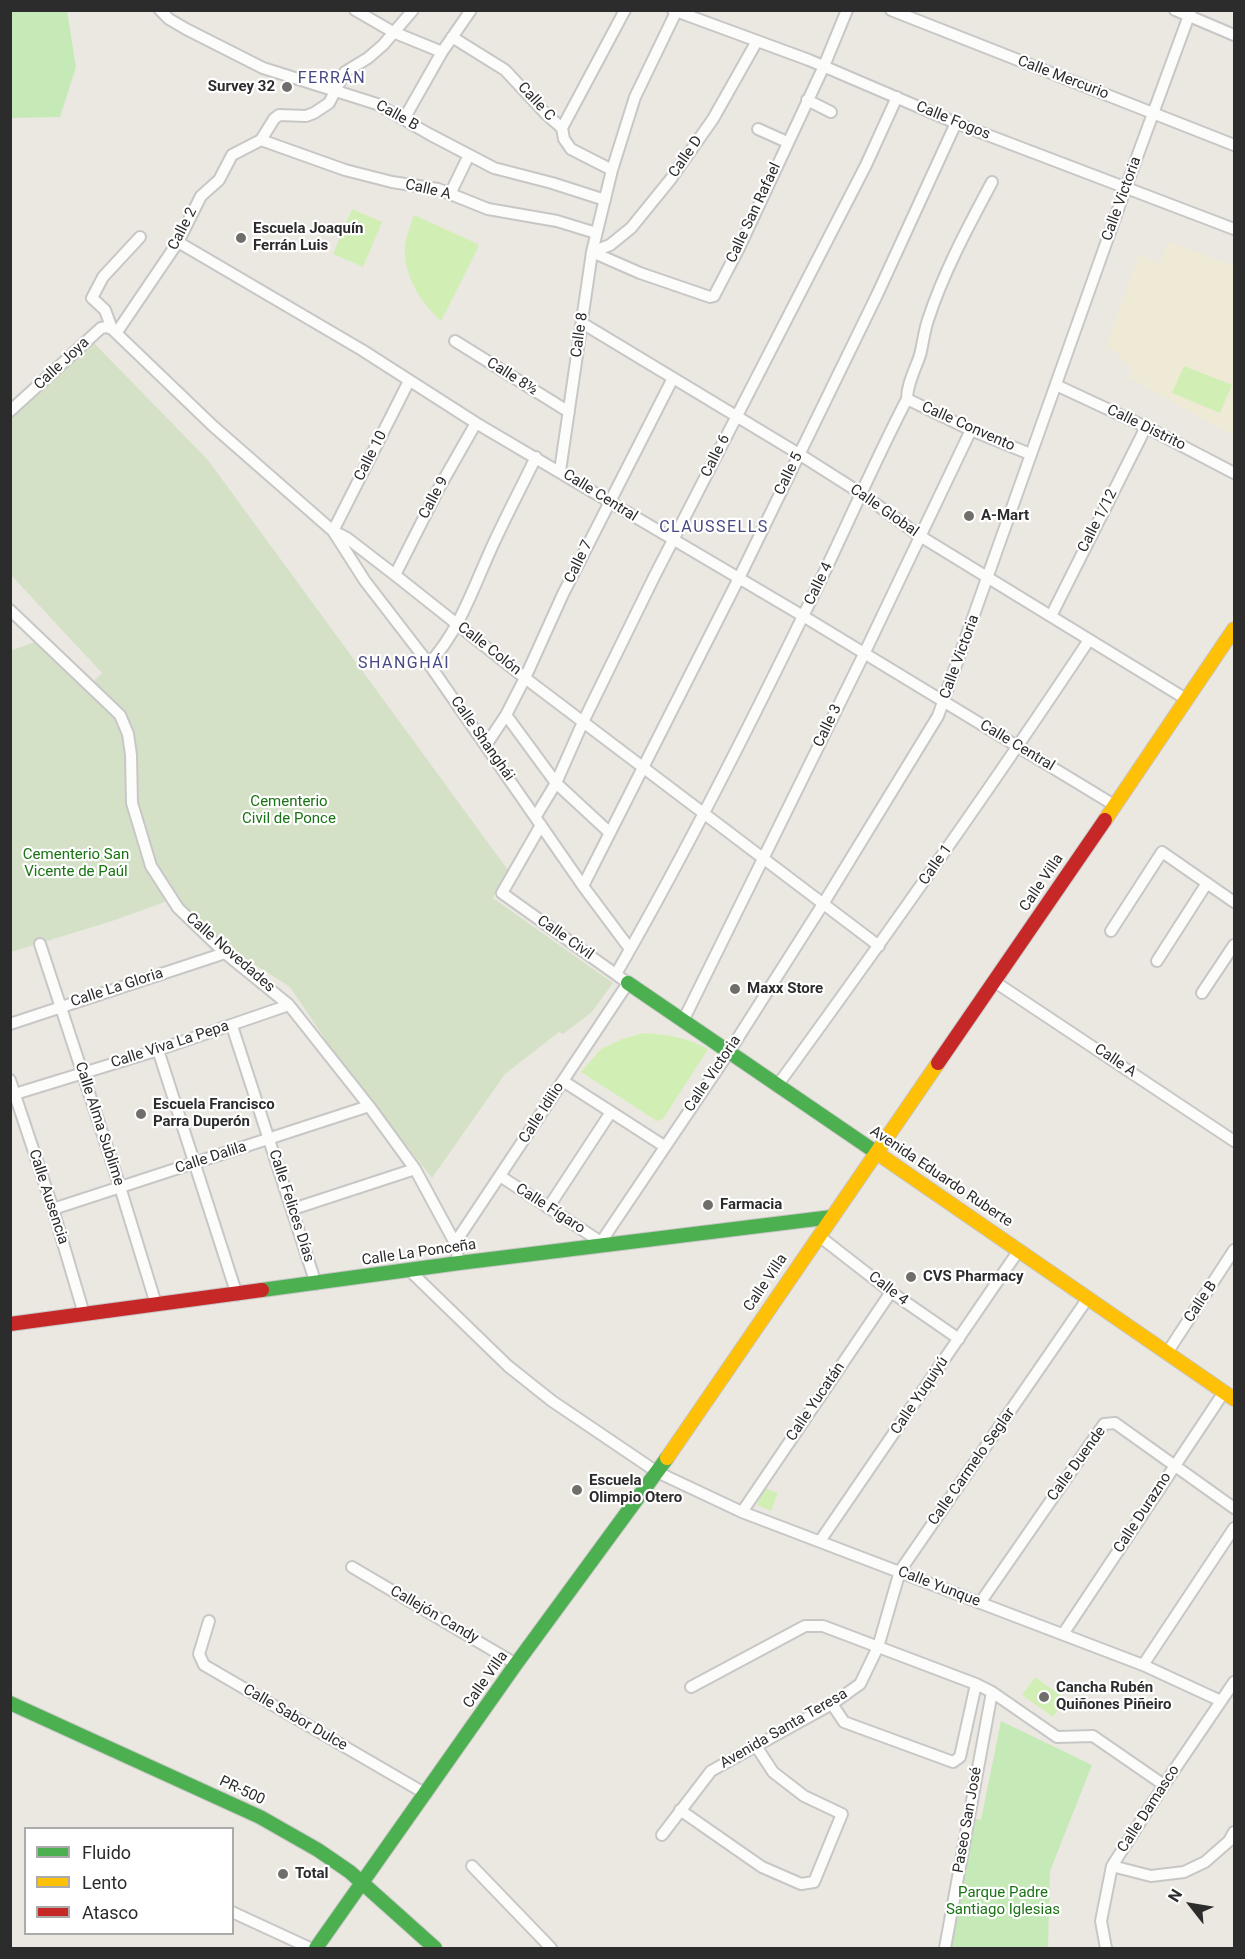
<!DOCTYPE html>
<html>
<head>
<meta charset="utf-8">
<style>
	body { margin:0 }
	#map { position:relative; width:1245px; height:1959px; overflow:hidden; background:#ebe8e1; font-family:Roboto,sans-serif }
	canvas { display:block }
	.frame { position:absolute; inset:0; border:12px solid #2c2c2c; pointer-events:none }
	.legend { position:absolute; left:24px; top:1827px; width:210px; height:108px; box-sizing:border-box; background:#fff; border:2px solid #ababab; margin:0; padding:8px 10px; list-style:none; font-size:18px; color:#2c2c2c }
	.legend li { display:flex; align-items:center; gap:12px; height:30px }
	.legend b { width:30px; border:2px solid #ababab }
	.north { position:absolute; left:1161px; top:1875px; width:60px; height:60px; -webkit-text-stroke:4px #fff; paint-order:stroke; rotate:301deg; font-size:16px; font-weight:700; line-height:24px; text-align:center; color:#2c2c2c }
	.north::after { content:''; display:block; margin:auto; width:21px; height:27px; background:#2c2c2c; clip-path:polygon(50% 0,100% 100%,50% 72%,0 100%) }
</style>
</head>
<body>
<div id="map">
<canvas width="1245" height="1959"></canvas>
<div class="frame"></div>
<ul class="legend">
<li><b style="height:8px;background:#4caf50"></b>Fluido</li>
<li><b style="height:8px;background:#ffc107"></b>Lento</li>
<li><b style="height:8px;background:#c62828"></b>Atasco</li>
</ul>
<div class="north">N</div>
</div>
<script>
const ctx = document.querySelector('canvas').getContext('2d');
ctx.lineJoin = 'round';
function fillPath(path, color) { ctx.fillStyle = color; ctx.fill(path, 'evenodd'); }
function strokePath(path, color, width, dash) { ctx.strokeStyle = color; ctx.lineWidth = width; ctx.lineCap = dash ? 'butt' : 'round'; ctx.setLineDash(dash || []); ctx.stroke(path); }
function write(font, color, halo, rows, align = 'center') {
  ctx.font = font + ' Roboto,sans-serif'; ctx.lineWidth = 4.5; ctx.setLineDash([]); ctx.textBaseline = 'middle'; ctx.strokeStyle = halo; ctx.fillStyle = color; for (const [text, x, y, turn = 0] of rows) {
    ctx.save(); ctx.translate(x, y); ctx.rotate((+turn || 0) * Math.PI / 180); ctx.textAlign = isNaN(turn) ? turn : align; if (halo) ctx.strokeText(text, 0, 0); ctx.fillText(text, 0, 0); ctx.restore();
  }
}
const education = new Path2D(`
	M1168,242L1234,266V436L1128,377L1133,368L1120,360L1121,355L1106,347L1139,255L1160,263Z`);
const green = new Path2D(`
	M10,11H67L76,67L60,117L11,118Z
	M1001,1721L1092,1765L1050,1871L1048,1948H947L972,1818L981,1820Z`);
const cemetery = new Path2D(`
	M91,340L208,460L508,870L493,898L613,983L592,1012L563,1034L559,1032L505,1074L432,1178L331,1048L290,987L233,951L182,904L160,871L138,809V754L132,732L91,684L102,673L11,575V416Z
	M35,642L119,721L128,755L125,797L147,867L164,895L165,902L112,921L11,952L10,651Z`);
const pitch = new Path2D(`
	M352,209L382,222L363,267L333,254Z
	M414,215L478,244V248L441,321C421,303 403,275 405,247C406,236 410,226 414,215Z
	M1184,366L1232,385L1220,413L1172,393Z
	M644,1033C670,1035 685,1037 708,1049L663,1119L657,1121L581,1072L601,1049L622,1039Z
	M764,1488L778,1493L771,1511L757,1505Z
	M1035,1677L1066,1699L1053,1717L1022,1695Z`);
const street = new Path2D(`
	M160,10L169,19L186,29L263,68L377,104L429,134L494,168L552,183L605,200
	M355,10L393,32L442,52
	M673,10L809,60L956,123L1234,229
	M891,10L1234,145
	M1175,10L1234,35
	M452,37L505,70L547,115L562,128L564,139L571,149L612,170
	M807,100L831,112
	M404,119L442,52L471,10
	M562,128L625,10
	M758,129L787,142
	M261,140L345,170L392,182L438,189L488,209L557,221L596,233
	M450,194L469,155
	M178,242L362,350L476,423L803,616L1114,805
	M592,252L640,273L710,297L714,296L739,248L824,66L847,10
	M592,252L610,245L631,228L670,180L713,119L757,41
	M582,323L799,454L862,494L920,536L1186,699
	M112,329L105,310L92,298L103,277L140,237
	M117,332L178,242L201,196L219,180L232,155L261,140L274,119L279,115L306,116L314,113L329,103L345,72L368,58L383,45L413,10
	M455,341L569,412
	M409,381L333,531L365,581L429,664L583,886L630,949
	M1056,385L1146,427L1234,473
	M907,399L971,430L1030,454
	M10,411L101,328L107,327L112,329L213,426L333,531L347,538L395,575L525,678L879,946
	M560,471L592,252L612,170L635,97L676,12
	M395,575L439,488L476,423
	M10,610L120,715L128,734L131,755L132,803L151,866L178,908L225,953L289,1005L369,1106L415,1169L455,1243L459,1263
	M1051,616L1146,427
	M429,664C460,629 472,591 491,549C505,518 521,488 536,457
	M506,715L556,783L610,833
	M486,745L506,715L525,678L563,594L673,378
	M536,816L556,783L583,722L654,577L866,165L897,97
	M583,886L739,578L877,295L956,123
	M1111,931L1162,852L1234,902
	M40,944L120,1187L156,1304
	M1157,961L1207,883
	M616,974C683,858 744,737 803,616C839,545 870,470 907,399C907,384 915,370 920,355C923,344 924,331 928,320C943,273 969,225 992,182
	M995,982L1234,1141
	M1202,993L1234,945
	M683,1021L864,654L971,430
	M10,1024L225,953
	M232,1026L316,1284
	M158,1050L237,1295
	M10,1080L53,1209L84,1314
	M563,1081L664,1146
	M777,1086C884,939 989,791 1089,640
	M15,1094L158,1050L289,1005
	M500,1176L601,1242
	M548,1208L611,1112
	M53,1209L369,1106
	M293,1209L415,1169
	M819,1236L891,1292L959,1339
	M455,1243L628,983L502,893L541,825
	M599,1245L729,1052L823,904L938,716L1126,187L1191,10
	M409,1270L508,1366L552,1401L657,1472L742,1512L1143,1665L1221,1701
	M1167,1353L1234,1250
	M742,1512L891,1292
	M820,1541L1019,1250
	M352,1567L516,1664
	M980,1603L1104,1424L1115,1423L1234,1508
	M209,1621L199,1654L204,1665L426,1794
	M1063,1634L1224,1392
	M1143,1665L1234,1528
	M691,1687L805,1626H823L976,1684L992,1692L1057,1737L1093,1736L1164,1785
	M832,1704L844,1722L953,1762L960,1757L976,1684
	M680,1810L762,1867L801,1884L814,1882L842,1814L804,1796L773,1772L756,1746
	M662,1835L711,1771L832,1704L860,1684L878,1647L900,1571L1088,1298
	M472,1866L551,1948
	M1112,1866L1151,1876L1184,1872L1205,1862L1229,1841L1234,1832
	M232,1912L310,1948
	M945,1948L992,1692
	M1106,1948L1101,1921L1112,1866L1164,1785L1234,1682`);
const fast = new Path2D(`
	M628,983L877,1153
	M262,1290L459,1263L832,1217
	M10,1703L260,1817L318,1850L350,1872L435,1948
	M316,1948L516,1664L667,1458`);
const slow = new Path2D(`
	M1105,820L1234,629
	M877,1153L1234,1399
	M667,1458L938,1063`);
const jam = new Path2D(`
	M938,1063L1105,820
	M10,1324L262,1290`);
const markers = [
	[287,87,6,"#6f6e6b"],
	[241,238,6,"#6f6e6b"],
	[969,516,6,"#6f6e6b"],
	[735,989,6,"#6f6e6b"],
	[141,1114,6,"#6f6e6b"],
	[708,1205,6,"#6f6e6b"],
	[911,1277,6,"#6f6e6b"],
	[577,1490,6,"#6f6e6b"],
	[1044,1697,6,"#6f6e6b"],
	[283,1874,6,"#6f6e6b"]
];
const streetNames = [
	["Calle Mercurio",1063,78,21],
	["Calle C",536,102,47],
	["Calle B",397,116,29],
	["Calle Fogos",953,121,22],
	["Calle D",686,157,-55],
	["Calle A",428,190,13],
	["Calle Victoria",1122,199,-70],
	["Calle San Rafael",754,213,-65],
	["Calle 2",183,229,-63],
	["Calle 8",580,335,-82],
	["Calle Joya",62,364,-43],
	["Calle 8½",512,377,32],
	["Calle Convento",968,427,24],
	["Calle Distrito",1146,428,26],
	["Calle 10",371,456,-63],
	["Calle 6",716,456,-63],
	["Calle 5",789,474,-64],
	["Calle Central",600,496,32],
	["Calle 9",434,498,-62],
	["Calle Global",884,511,35],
	["Calle 1/12",1098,521,-63],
	["Calle 7",579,562,-64],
	["Calle 4",819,584,-64],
	["Calle Colón",489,649,38],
	["Calle Victoria",960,657,-70],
	["Calle 3",828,726,-64],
	["Calle Shanghái",482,739,55],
	["Calle Central",1017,746,31],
	["Calle 1",936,865,-55],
	["Calle Villa",1042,883,-56],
	["Calle Civil",565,938,35],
	["Calle Novedades",230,953,41],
	["Calle La Gloria",117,988,-18],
	["Calle Viva La Pepa",170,1045,-18],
	["Calle A",1115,1061,34],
	["Calle Victoria",713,1074,-56],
	["Calle Idilio",542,1113,-57],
	["Calle Alma Sublime",99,1124,72],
	["Calle Dalila",211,1158,-18],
	["Avenida Eduardo Ruberte",941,1177,34],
	["Calle Ausencia",48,1197,72],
	["Calle Felices Días",291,1206,72],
	["Calle Fígaro",550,1209,33],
	["Calle La Ponceña",419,1253,-8],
	["Calle Villa",766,1283,-56],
	["Calle 4",888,1289,37],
	["Calle B",1201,1302,-56],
	["Calle Yuquiyú",920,1396,-56],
	["Calle Yucatán",816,1402,-56],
	["Calle Duende",1077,1464,-54],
	["Calle Carmelo Seglar",972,1467,-55],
	["Calle Durazno",1143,1513,-57],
	["Calle Yunque",939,1587,21],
	["Callejón Candy",434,1615,30],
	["Calle Villa",486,1680,-55],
	["Calle Sabor Dulce",295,1718,30],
	["Avenida Santa Teresa",784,1729,-30],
	["PR-500",242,1791,25],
	["Calle Damasco",1149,1809,-57],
	["Paseo San José",968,1820,-80]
];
const poiNames = [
	["Survey 32",275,87,"right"],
	["Escuela Joaquín",253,229],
	["Ferrán Luis",253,246],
	["A-Mart",981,516],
	["Maxx Store",747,989],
	["Escuela Francisco",153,1105],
	["Parra Duperón",153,1122],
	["Farmacia",720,1205],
	["CVS Pharmacy",923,1277],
	["Escuela",589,1481],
	["Olimpio Otero",589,1498],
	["Cancha Rubén",1056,1688],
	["Quiñones Piñeiro",1056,1705],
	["Total",295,1874]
];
const parkNames = [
	["Cementerio",289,802],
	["Civil de Ponce",289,819],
	["Cementerio San",76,855],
	["Vicente de Paúl",76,872],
	["Parque Padre",1003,1893],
	["Santiago Iglesias",1003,1910]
];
const neighbourhoodNames = [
	["FERRÁN",332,79],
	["CLAUSSELLS",714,528],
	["SHANGHÁI",404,664]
];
fillPath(education, '#efead5');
fillPath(green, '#c5eab7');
fillPath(cemetery, '#d4e1c7');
fillPath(pitch, '#d1efb4');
strokePath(street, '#c8c7c7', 14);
strokePath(fast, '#c8c7c7', 16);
strokePath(slow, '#c8c7c7', 16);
strokePath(jam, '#c8c7c7', 16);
strokePath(street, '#fcfcfa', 10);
strokePath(fast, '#4caf50', 14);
strokePath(slow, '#ffc107', 14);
strokePath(jam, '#c62828', 14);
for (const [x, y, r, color] of markers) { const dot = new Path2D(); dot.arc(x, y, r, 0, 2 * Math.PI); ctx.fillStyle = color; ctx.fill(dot); strokePath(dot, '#fff', 2); }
write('15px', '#2c2c2c', '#fff', streetNames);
write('bold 15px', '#2c2c2c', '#fff', poiNames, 'left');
write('15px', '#197312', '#fff', parkNames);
ctx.letterSpacing = '1.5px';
write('16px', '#474983', '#fff', neighbourhoodNames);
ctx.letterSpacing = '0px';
</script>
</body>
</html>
